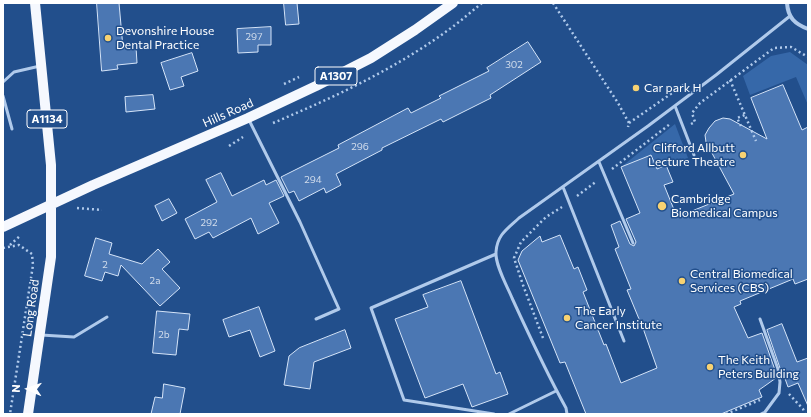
<!DOCTYPE html>
<html>
<head>
<meta charset="utf-8">
<style>
	body { margin:0 }
	#map { position:relative; width:811px; height:417px; overflow:hidden; background:#224f8c; font-family:Commissioner,sans-serif }
	canvas { display:block }
	.frame { position:absolute; inset:0; border:4px solid #fff; pointer-events:none }
	.north { position:absolute; left:8px; top:369px; width:40px; height:40px; -webkit-text-stroke:3px #224f8c; paint-order:stroke; rotate:272deg; font-size:11px; font-weight:700; line-height:16px; text-align:center; color:#fff }
	.north::after { content:''; display:block; margin:auto; width:14px; height:18px; background:#fff; clip-path:polygon(50% 0,100% 100%,50% 72%,0 100%) }
</style>
</head>
<body>
<div id="map">
<canvas width="811" height="417"></canvas>
<div class="frame"></div>
<div class="north">N</div>
</div>
<script>
const ctx = document.querySelector('canvas').getContext('2d');
ctx.lineJoin = 'round';
function fillPath(path, color) { ctx.fillStyle = color; ctx.fill(path, 'evenodd'); }
function strokePath(path, color, width, dash) { ctx.strokeStyle = color; ctx.lineWidth = width; ctx.lineCap = dash ? 'butt' : 'round'; ctx.setLineDash(dash || []); ctx.stroke(path); }
function write(font, color, halo, rows, align = 'center') {
  ctx.font = font + ' Commissioner,sans-serif'; ctx.lineWidth = 3; ctx.setLineDash([]); ctx.textBaseline = 'middle'; ctx.strokeStyle = halo; ctx.fillStyle = color; for (const [text, x, y, turn = 0] of rows) {
    ctx.save(); ctx.translate(x, y); ctx.rotate((+turn || 0) * Math.PI / 180); ctx.textAlign = isNaN(turn) ? turn : align; if (halo) ctx.strokeText(text, 0, 0); ctx.fillText(text, 0, 0); ctx.restore();
  }
}
const green = new Path2D(`
	M790,52L808,65V105L796,77L750,95L743,76L771,56Z
	M675,124L688,158L657,169L651,155L621,167Z`);
const building = new Path2D(`
	M97,3H119L123,48L136,47L137,63L117,65L118,69L102,71Z
	M284,3H297L299,24L286,25Z
	M271,27V45H258V52L238,53L237,29Z
	M528,42L541,62L490,95L491,98L443,122L441,119L382,148V150L336,174L341,185L326,193L324,188L299,201L294,191L289,193L281,177L339,148L338,145L408,108L411,113L441,98L439,96L489,71L487,68Z
	M192,53L198,71L181,77L184,86L170,90L161,63Z
	M783,85L802,130L808,127V279L795,284L793,279L740,301L741,304L734,307L748,338L762,333L775,370L776,378L759,390L762,397L721,414H586L565,362L560,363L518,260L522,251L540,236L542,242L560,235L574,269L578,267L587,290L583,292L604,345L606,344L621,383L657,368L644,331L627,290L631,289L615,249L619,247L611,225L620,221L630,244L634,246L636,242L626,219L640,213L621,167L651,155L657,169L666,165L673,182L664,185L677,217L734,194L706,142L705,135L709,128L715,121L723,118L730,119L767,139L751,98Z
	M153,95L155,109L126,112L125,97Z
	M221,173L232,196L264,180L266,185L276,180L284,196L269,203L279,223L258,234L251,218L213,238L209,232L195,239L185,219L217,202L206,180Z
	M169,199L177,213L162,221L155,206Z
	M96,238L112,243L109,254L142,264L158,249L170,262L162,269L180,288L160,306L121,265L118,276L105,272L102,281L85,276Z
	M461,281L496,374L500,372L508,394L472,407L463,384L425,398L395,319L428,307L423,295Z
	M259,307L275,351L260,357L250,330L229,337L223,320Z
	M157,311L190,314L188,330L179,329L176,355L153,353Z
	M782,324L797,362L808,358V406L798,383L788,387L783,373L782,374L767,330Z
	M345,330L351,348L314,362L310,389L284,385L289,356L299,348Z
	M164,384L185,388L180,414H151L155,397L162,398Z`);
const path = new Path2D(`
	M553,3L618,103L629,123L628,127
	M730,80L756,141
	M284,84L299,77
	M273,123C335,97 397,68 451,28C462,20 472,11 482,3
	M629,123L685,84
	M691,124L695,122L692,113L700,103L774,48L791,47L808,57
	M741,126L737,118L745,115
	M229,146L243,137
	M612,169L670,124
	M577,196L597,181
	M77,208L102,210
	M10,245L21,235
	M3,248L19,245L32,254L33,265L10,414
	M543,338L523,285L514,258L521,242L546,217L562,207
	M789,394L803,409L805,414
	M726,414L760,400`);
const service = new Path2D(`
	M3,82L14,72L40,66
	M3,96L12,129
	M675,106L694,155
	M249,120L300,222L339,309L316,319
	M599,162L633,243
	M563,187L624,341
	M760,319L778,369L780,382L779,393L765,412L761,414
	M41,335L74,337L107,317
	M494,414L404,400L371,308L496,254
	M509,414L556,391
	M567,414L566,408C546,372 529,335 512,298C507,286 495,265 496,252C497,235 507,229 519,218L648,126L716,75L790,16`);
const minor = new Path2D(`
	M787,3C788,18 795,24 808,29`);
const primary = new Path2D(`
	M3,227L93,185L248,118L316,86L371,58L415,30L453,3
	M28,414L51,257V165L35,3`);
const markers = [
	[108,38,4,"#f7d272"],
	[636,88,4,"#f7d272"],
	[743,155,4,"#f7d272"],
	[662,206,5,"#f7d272"],
	[682,281,4,"#f7d272"],
	[567,318,4,"#f7d272"],
	[710,367,4,"#f7d272"]
];
const numberNames = [
	["297",254,37],
	["302",514,65],
	["296",360,147],
	["294",313,180],
	["292",209,223],
	["2",105,265],
	["2a",155,281],
	["2b",164,335]
];
const shields = [
	[336,76,42],
	[47,119,40]
];
const shieldNames = [
	["A1307",336,76],
	["A1134",47,119]
];
const poiNames = [
	["Devonshire House",116,31],
	["Dental Practice",116,45],
	["Car park H",644,88],
	["Clifford Allbutt",735,148,"right"],
	["Lecture Theatre",735,162,"right"],
	["Cambridge",671,199],
	["Biomedical Campus",671,213],
	["Central Biomedical",690,274],
	["Services (CBS)",690,288],
	["The Early",575,311],
	["Cancer Institute",575,325],
	["The Keith",718,360],
	["Peters Building",718,374]
];
const streetNames = [
	["Hills Road",228,113,-24],
	["Long Road",31,308,-82]
];
fillPath(green, '#3668a9');
fillPath(building, '#4b77b3');
strokePath(building, '#d5e4f8', 1);
strokePath(path, '#b0caeb', 2.5, [2, 3]);
strokePath(service, '#b0caeb', 3);
strokePath(minor, '#b0caeb', 4);
strokePath(primary, '#f5f8fe', 10);
for (const [x, y, r, color] of markers) { const dot = new Path2D(); dot.arc(x, y, r, 0, 2 * Math.PI); ctx.fillStyle = color; ctx.fill(dot); strokePath(dot, '#224f8c', 1.5); }
write('10px', '#d2ddec', null, numberNames);
for (const [x, y, w] of shields) { const box = new Path2D(); box.roundRect(x - w / 2, y - 9, w, 18, 3); ctx.fillStyle = '#224f8c'; ctx.fill(box); strokePath(box, '#fff', 1); }
write('bold 11px', '#fff', null, shieldNames);
write('12px', '#fff', '#224f8c', poiNames, 'left');
write('12px', '#fff', '#224f8c', streetNames);
</script>
</body>
</html>
